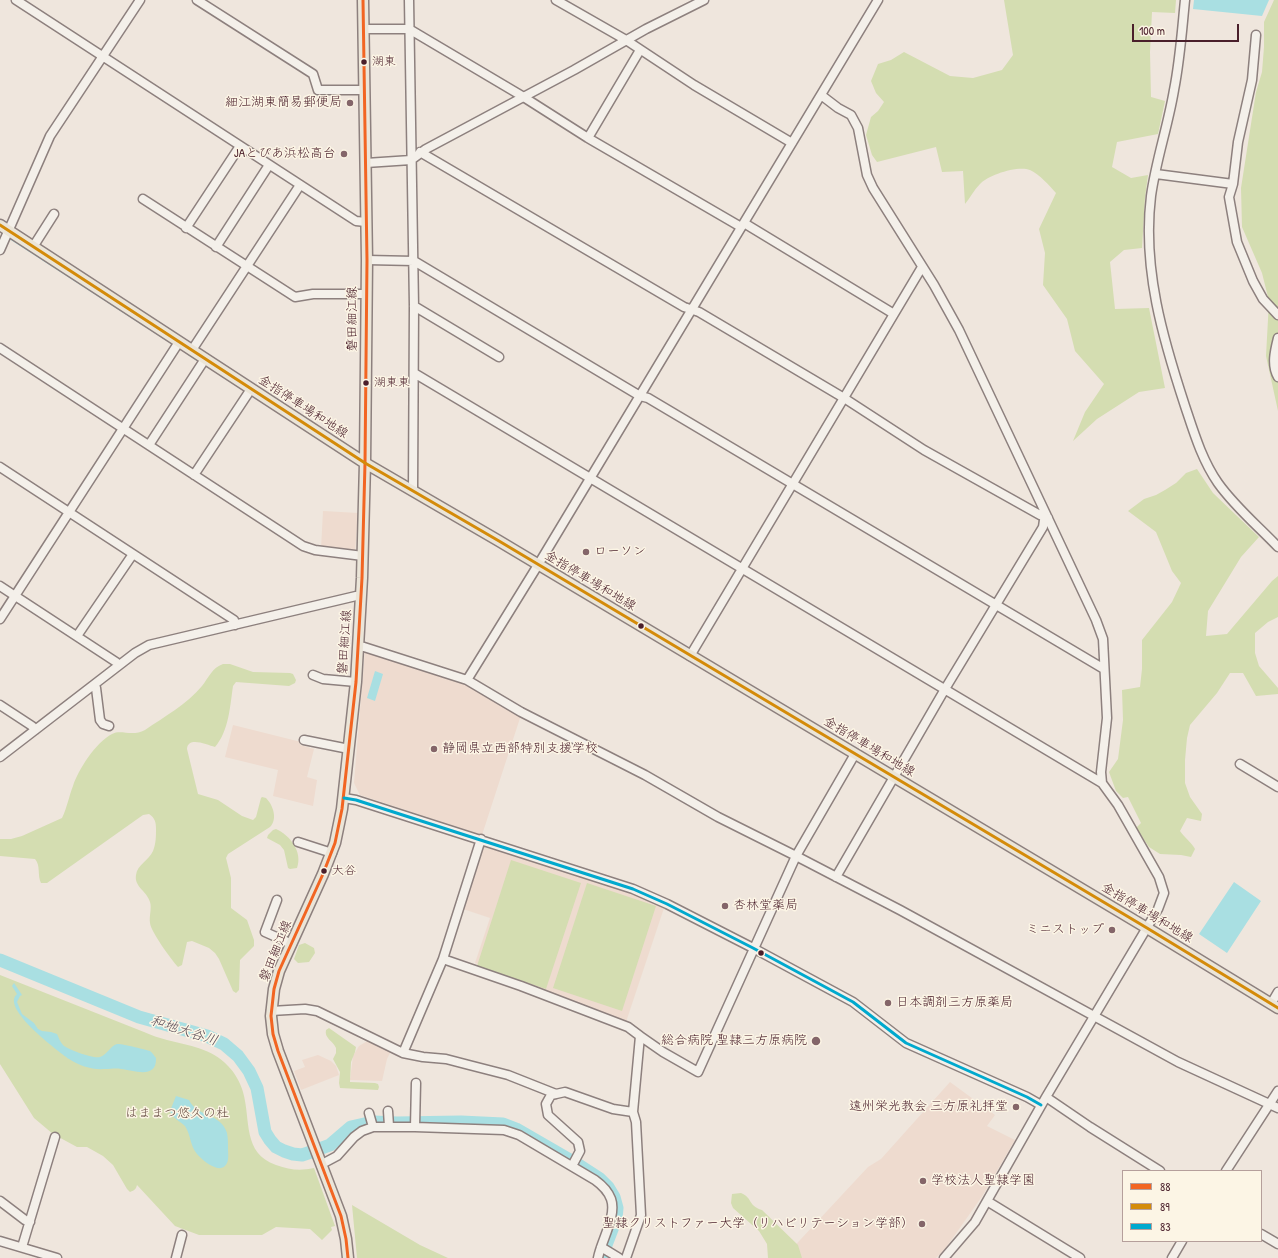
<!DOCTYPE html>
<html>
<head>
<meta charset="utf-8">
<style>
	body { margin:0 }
	#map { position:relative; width:1278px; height:1258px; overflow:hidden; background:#efe6dd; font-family:"Patrick Hand",sans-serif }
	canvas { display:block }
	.legend { position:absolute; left:1122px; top:1170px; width:140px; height:72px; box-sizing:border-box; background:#fcf5e5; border:1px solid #b59f9b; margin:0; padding:5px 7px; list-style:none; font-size:12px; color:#4a1f2b }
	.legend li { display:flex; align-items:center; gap:8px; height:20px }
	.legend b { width:20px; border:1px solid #b59f9b }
	.scale { position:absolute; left:1132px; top:24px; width:107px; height:18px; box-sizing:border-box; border:2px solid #4a1f2b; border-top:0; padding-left:5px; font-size:12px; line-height:14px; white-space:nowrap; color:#4a1f2b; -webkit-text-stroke:3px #fcf5e5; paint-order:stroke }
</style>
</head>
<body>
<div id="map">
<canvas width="1278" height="1258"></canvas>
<ul class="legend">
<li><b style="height:5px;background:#f26522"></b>88</li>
<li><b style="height:5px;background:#d48b09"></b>89</li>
<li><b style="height:5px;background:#00a9ce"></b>83</li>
</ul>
<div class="scale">100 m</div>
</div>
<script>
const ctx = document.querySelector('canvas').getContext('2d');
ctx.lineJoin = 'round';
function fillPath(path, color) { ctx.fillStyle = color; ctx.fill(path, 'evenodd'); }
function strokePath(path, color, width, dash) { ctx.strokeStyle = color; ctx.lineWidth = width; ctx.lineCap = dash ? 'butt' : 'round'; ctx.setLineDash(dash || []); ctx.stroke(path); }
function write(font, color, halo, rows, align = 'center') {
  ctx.font = font + ' "Patrick Hand","Klee One",sans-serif'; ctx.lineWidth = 3; ctx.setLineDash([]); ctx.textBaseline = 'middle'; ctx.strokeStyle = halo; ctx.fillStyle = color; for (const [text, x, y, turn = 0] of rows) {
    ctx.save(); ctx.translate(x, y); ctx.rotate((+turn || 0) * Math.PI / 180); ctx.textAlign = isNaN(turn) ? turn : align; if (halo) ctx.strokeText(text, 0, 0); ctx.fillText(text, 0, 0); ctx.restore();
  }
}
const built = new Path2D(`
	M323,511L358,513L355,553L321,549Z
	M365,650L466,683L521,715L482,835L360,795L354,783Z
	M233,725L301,742L300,745L314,749L307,777L317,780L313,806L273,796L278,770L225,757Z
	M482,846L635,894L664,908L626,1022L475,963L490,918L463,909Z
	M369,1040L391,1051L387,1059L382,1081L350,1080L353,1056L359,1046Z
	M318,1055L331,1061L336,1066L339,1075L301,1090L294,1071L305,1067L302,1060Z
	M950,1082L995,1115L987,1126L1015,1140L983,1195L945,1249L936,1258H774L787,1254L868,1167L881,1159Z`);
const green = new Path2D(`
	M1004,0H1176L1175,13L1152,12L1150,52L1151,97L1165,101L1158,134L1117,142L1112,167L1131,178L1148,175L1145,198L1142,248L1124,250L1110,262L1115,309L1149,308L1165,388L1139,392L1097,419L1073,441L1085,412L1104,384L1075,351L1067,319L1043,285L1045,253L1039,229L1056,193C1049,185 1040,175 1030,170C1018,165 988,175 980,184C974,190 970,198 965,204L963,171L942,172L936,147L877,162L872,155L866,135L871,117L878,111L884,102L876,93L871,81L878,64L891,60L904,52L950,76L973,78L1002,70L1013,55Z
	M1274,0H1278V411L1266,356L1269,301L1262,273L1242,227L1241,188L1256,92L1262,72L1264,47V22Z
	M1197,469L1213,493L1259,537L1241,557L1208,611L1206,636L1227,634L1272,581L1278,576V617L1268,622L1255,633V653L1259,666L1278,688V694L1256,696L1243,673H1230L1217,693L1190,725L1187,738L1185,760V783L1190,797L1202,814L1201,821L1187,818L1180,831C1184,837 1192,843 1195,849L1191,857L1181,855L1160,854L1149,847L1136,828L1141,823L1128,797L1123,798L1116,791L1109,772L1118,759L1123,720L1122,690L1140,687L1142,669V640L1172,602L1181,583L1172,571L1156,532L1128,511L1144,499L1156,495L1165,490L1176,483L1186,473Z
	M223,664H230L253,672L290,673L293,674L296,680L295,683L289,686L236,682L233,686C230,706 229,731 215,747C207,745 188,736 187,749L198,794L218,800L242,816L253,820L256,817L261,798L262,797L266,798C273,805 278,819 270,827L228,854L226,858L231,878V908L247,920L254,940V946L240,960L239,990L236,993L233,991L219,959L215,953L209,948L192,941L187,942L182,965L178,967C171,959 151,932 150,923C149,916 152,908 150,902C147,891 134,887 136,875C137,865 149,860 153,851C156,844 156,836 156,829C156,822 155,818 149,814L143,815L47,883H41C37,875 41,866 35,859L0,856V839H11L22,836L62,818C67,808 69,796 73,786C78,770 96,742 112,734C121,729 132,737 145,730C164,717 187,704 202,686C209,677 212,668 223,664Z
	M276,829C290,835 303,852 297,868L290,869L288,868L284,850L280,845L267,838L268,835L273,830Z
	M511,860L581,883L546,989L477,966Z
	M587,883L656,906L622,1011L553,988Z
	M305,943L314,948L315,953L309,962L298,963L294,959L299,945Z
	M0,975L144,1032C151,1035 159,1038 167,1040C189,1046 212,1048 228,1066C235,1073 240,1082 243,1092C251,1120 242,1153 276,1165C290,1170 300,1171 314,1168L335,1226L331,1227L332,1230L322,1240L310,1229L276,1227L262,1235H199L175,1226L137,1185C136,1189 135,1190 130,1192L127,1189L113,1165L103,1156L87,1147H77L53,1134L34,1118L0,1064Z
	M329,1028L356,1047L355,1052L351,1062L350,1082L375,1083L378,1084L379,1087L378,1090L340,1088L339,1083L340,1072L333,1059L336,1053V1048C333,1041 324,1038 326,1030Z
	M741,1193C753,1198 748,1206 762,1210L798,1245L802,1258H768L767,1244L759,1231L733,1208L731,1203L732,1194Z
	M352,1205L420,1245L448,1258H357Z`);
const water = new Path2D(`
	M1194,0H1269L1262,16L1193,9Z
	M375,671L383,674L375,701L367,698Z
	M1234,882L1261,901L1227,953L1199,934Z
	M14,983L22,995L20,996L17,1002L22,1014L34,1023L38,1029L42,1031L51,1032L57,1034C59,1038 60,1042 63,1045C68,1050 94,1059 100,1057C108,1054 110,1046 117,1044C120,1043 147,1050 150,1051C153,1053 154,1056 156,1058C157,1080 133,1070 121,1069C116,1068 111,1069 105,1069C92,1070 80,1066 69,1059C58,1051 0,1008 17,994L12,986Z
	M176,1096L189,1100C197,1117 221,1113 227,1133C228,1138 228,1143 228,1148C228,1153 229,1159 227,1163C221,1176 203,1161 197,1154C190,1146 191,1135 185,1126C180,1121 172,1118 170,1111Z`);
const stream = new Path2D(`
	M11,239L105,300
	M108,302L173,344
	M188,354L200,362
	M227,379L242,389`);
const river = new Path2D(`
	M0,960L139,1017L207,1036L224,1044L238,1056L249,1071L257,1088L265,1132L270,1140L276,1147L284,1151L293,1154L302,1155L311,1152L330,1145L351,1127L373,1122L397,1123L461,1122L503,1124L516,1129L580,1166L600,1179L608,1187L614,1197L617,1208L616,1219L601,1258`);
const minor = new Path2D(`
	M16,0L356,221L366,222
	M197,0L313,74L318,90H364
	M409,0L414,306L413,491
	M556,0L626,40L694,85L792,143
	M1185,0C1182,30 1180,60 1174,90C1168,126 1156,160 1151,196C1142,268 1163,339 1185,406C1194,433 1202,460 1218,483C1235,507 1258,526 1278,547
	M364,29H409L522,96L588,138L741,227
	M1256,35L1252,80L1238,142L1233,184L1229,197L1237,242L1253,281L1263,299L1278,315
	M821,95L838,108L851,115L858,128L867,175L873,188L934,285L959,330L1096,620L1103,639L1107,718L1101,772L1102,783
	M588,138L640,50
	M420,152L684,307L699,312L844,398L924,450L1040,515L1048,518L1044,520L1043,527L945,689L836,877
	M366,163L411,160L426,149L574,70L646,29L704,0
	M1156,174L1233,184
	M143,199L295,297L313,294H366
	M744,223L894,314
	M186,228L240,146
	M33,247L54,214
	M216,247L269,165
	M0,250L50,136L140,0
	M367,260L414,261L640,396L648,398L1104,669
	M414,306L499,357
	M1278,338C1275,350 1271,365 1278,377
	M0,348L303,546L315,550L363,556
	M192,350L300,185
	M414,373L1102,783L1118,805L1159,877L1164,893L1158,909L1046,1097L975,1222L944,1258
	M149,445L205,359
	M0,467L234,620L235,625
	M194,475L251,389
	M0,586L116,662L119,665
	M0,619L179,342
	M77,636L133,554
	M358,646L364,647L467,680L521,712L645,775L718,817L796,856L900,910L1178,1062L1278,1108
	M690,656L922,267
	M313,675L323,679L356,682
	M467,680L538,565L878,0
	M94,685L96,688L100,720L103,724L109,726
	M0,705L32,726L35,730
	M304,740L349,749
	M0,757L135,653L149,645L356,596L361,597
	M1240,764L1278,787
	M344,798L356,800L633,889L667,904L753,948L853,1002L906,1043L1027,1097L1041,1105
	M481,839L443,959L521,986L628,1027L640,1036
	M298,842L332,853
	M277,900L265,932L292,944
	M1271,1004L1278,992
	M271,1011L305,1009L317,1011L403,1053L423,1057L446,1059L469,1065L508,1075L556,1094L565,1092L613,1109L633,1112
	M403,1053L443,959
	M556,1094L551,1095L546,1104L548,1115L578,1142L580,1151L572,1166
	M1046,1097L1090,1127L1160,1171
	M388,1111L389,1126
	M369,1113L373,1127
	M415,1127L416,1083
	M322,1164L337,1156L354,1137L362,1131L373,1127H415L504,1130L519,1135L595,1180C602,1185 608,1191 611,1199C617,1216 601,1241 598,1258
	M1226,1171L1278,1091
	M0,1201L25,1220L30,1222
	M987,1201L1080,1258
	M1261,1234L1278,1244
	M0,1241L57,1258
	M22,1247L55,1137
	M601,1247L619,1258
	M176,1258L182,1235
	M626,1258L641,1215L636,1122L633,1112L640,1036L663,1052L698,1072L796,856L855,754
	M1172,1258L1182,1241`);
const major = new Path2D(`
	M0,225L365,463L499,541L894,777L1147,928L1278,1008
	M348,1258L346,1239L341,1216L278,1051L273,1034L271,1016L274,989L279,971L323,874L335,843L342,809L356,682L362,578L365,463L367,260L363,0`);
const bus1 = new Path2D(`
	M348,1258L346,1239L341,1216L278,1051L273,1034L271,1016L274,989L279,971L323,874L335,843L342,809L356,682L362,578L365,463L367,260L363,0`);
const bus2 = new Path2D(`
	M0,225L365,463L499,541L894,777L1147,928L1278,1008`);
const bus3 = new Path2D(`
	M344,798L356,800L633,889L667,904L753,948L853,1002L906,1043L1027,1097L1041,1105`);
const markers = [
	[364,62,3.5,"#4a1f2b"],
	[350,103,4,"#846569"],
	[344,154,4,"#846569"],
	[366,383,3.5,"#4a1f2b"],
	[586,552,4,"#846569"],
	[641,626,3.5,"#4a1f2b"],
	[434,749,4,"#846569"],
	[324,871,3.5,"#4a1f2b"],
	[725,906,4,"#846569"],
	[1112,930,4,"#846569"],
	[761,953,3.5,"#4a1f2b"],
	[888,1003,4,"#846569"],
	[816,1041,5,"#846569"],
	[1016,1107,4,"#846569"],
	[923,1181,4,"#846569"],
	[922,1224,4,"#846569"]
];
const busNames = [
	["湖東",372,62],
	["湖東東",374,383],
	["大谷",332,871]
];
const poiNames = [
	["細江湖東簡易郵便局",342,103],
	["JAとぴあ浜松高台",336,154],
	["ローソン",594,552,"left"],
	["静岡県立西部特別支援学校",442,749,"left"],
	["杏林堂薬局",733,906,"left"],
	["ミニストップ",1104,930],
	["日本調剤三方原薬局",896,1003,"left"],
	["総合病院 聖隷三方原病院",807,1041],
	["遠州栄光教会 三方原礼拝堂",1008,1107],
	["学校法人聖隷学園",931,1181,"left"],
	["聖隷クリストファー大学（リハビリテーション学部）",914,1224]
];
const streetNames = [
	["磐田細江線",353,319,-90],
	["金指停車場和地線",303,407,33],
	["金指停車場和地線",590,581,31],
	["磐田細江線",345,642,-86],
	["金指停車場和地線",869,747,31],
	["金指停車場和地線",1147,913,31],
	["磐田細江線",276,951,-68]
];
const parkNames = [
	["はままつ悠久の杜",177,1114]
];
const waterNames = [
	["和地大谷川",184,1031,18]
];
fillPath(built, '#eedbcf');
fillPath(green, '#d4ddb1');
fillPath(water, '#a9dfe2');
strokePath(stream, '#a9dfe2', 2);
strokePath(river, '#a9dfe2', 13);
strokePath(minor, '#8d807e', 11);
strokePath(major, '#8d807e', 13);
strokePath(minor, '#f4f0ea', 8);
strokePath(major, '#ebe5d8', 10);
strokePath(bus1, '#f26522', 3);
strokePath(bus2, '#d48b09', 3);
strokePath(bus3, '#00a9ce', 3);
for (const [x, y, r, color] of markers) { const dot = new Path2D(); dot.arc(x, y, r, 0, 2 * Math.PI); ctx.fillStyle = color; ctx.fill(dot); strokePath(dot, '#fcf5e5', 1.5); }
write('12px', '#4a1f2b', '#fcf5e5', busNames, 'left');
write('13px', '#4a1f2b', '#fcf5e5', poiNames, 'right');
write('13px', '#4a1f2b', '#fcf5e5', streetNames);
write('13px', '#674d44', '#fcf5e5', parkNames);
write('italic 14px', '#5a4e59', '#fcf5e5', waterNames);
</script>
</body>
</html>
